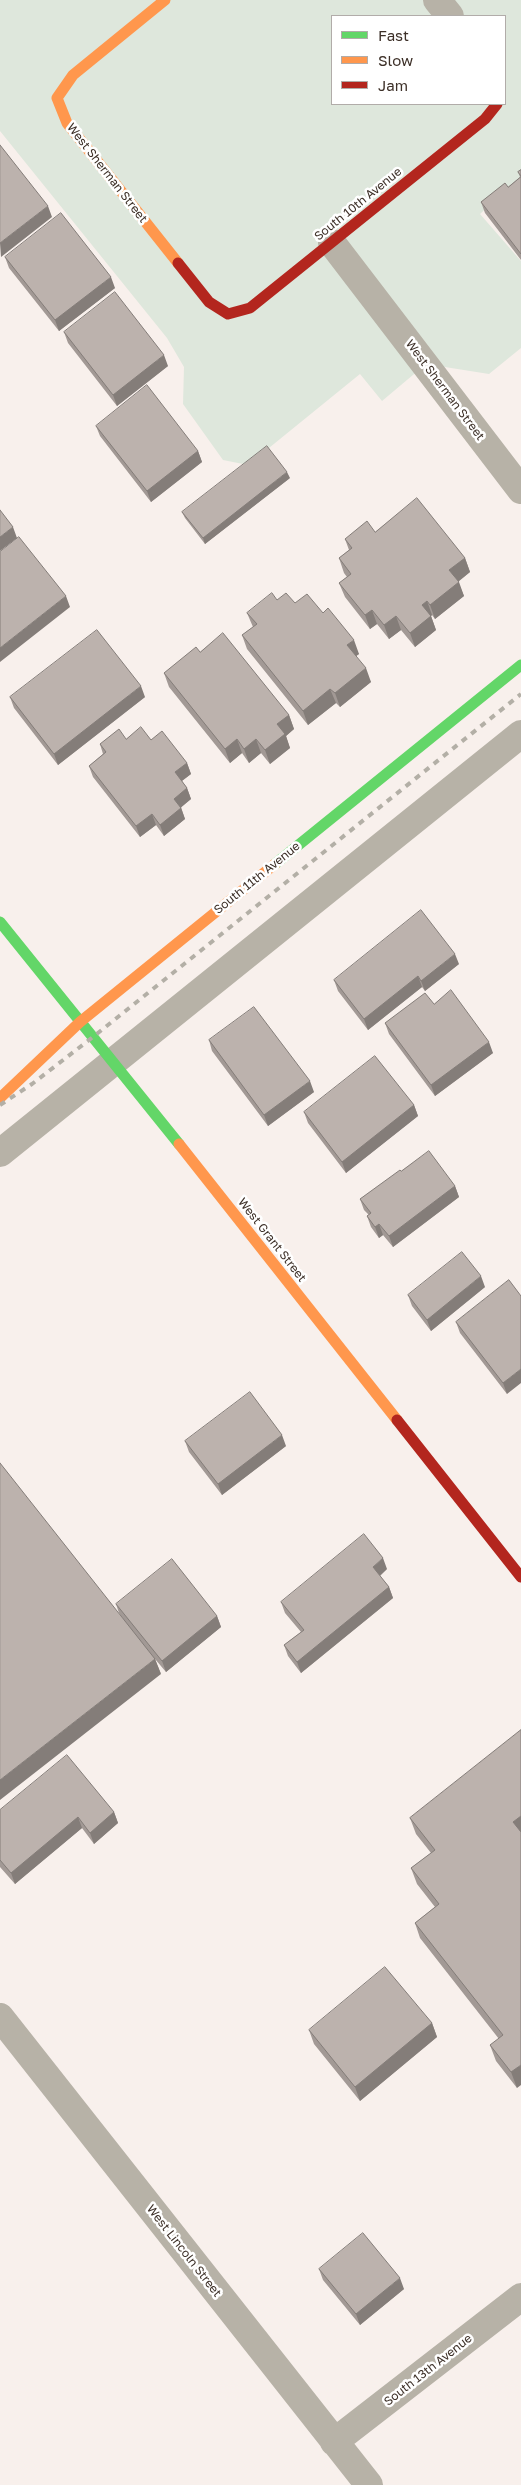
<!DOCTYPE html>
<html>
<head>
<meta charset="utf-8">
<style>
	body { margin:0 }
	#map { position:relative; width:521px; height:2485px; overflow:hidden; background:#f8f0ec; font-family:"Golos Text",sans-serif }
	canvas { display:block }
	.legend { position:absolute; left:331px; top:15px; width:175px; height:90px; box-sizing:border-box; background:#fff; border:1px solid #b1aca9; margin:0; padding:6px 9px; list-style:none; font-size:15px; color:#3d3028 }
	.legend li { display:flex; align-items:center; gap:10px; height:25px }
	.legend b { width:25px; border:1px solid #b1aca9 }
</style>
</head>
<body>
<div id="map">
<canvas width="521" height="2485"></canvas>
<ul class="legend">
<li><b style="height:6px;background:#63d668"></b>Fast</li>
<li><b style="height:6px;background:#ff974d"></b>Slow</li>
<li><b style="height:6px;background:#b3261e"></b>Jam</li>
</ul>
</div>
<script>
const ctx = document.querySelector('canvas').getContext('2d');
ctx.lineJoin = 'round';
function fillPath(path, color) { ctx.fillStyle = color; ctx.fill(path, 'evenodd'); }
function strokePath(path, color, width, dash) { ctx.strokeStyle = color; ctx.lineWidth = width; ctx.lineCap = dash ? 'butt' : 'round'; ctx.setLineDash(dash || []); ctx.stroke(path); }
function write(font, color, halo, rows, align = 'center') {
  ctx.font = font + ' "Golos Text",sans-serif'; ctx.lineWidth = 5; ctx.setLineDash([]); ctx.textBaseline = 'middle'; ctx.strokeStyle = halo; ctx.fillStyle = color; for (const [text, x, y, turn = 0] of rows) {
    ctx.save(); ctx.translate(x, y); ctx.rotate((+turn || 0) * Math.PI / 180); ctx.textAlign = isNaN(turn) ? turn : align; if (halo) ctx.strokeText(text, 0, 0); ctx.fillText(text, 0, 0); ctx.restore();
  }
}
const green = new Path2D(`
	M0,0H521V176L480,214L521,261V348L489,374L426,364L382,401L360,374L248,465L223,460L183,404L184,367L167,338L0,131ZM332,16H505V104H332Z`);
const street = new Path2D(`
	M437,0L450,16
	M332,243L521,490
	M0,1153L521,734
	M0,2017L369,2485
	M334,2442L521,2297`);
const fast = new Path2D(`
	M275,864L521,665
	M0,922L179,1144`);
const slow = new Path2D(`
	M165,0L73,75L57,98L67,123L178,263
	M0,1098L80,1022L275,864
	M179,1144L397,1420`);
const jam = new Path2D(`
	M178,263L209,302L228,314L250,308L485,119L497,104
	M397,1420L521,1577`);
const rail = new Path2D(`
	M0,1105L32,1084L93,1037L521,694`);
const wall = new Path2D(`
	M521,170V260L485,213L481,202L508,187L520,177L518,172Z
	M5,257L115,288L59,331L9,268Z
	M64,332L168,366L117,406L68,343Z
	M96,426L198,451L202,462L151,502L100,436Z
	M290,478L205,544L185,518L182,512Z
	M375,532L465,558L470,572L458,582L464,596L435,619L432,615L431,616L436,630L415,647L401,630L389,639L377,624L370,629L345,597L339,583L347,577L344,573L339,558L349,550L345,539Z
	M277,600L295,603L323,613L359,654L356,656L371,682L340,707L336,703L308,725L247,649L242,635L253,627L247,613Z
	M200,652L289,715L294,729L286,736L290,748L270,764L261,753L249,763L242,753L230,763L169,687L164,673Z
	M10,697H145L58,765L14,708Z
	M126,739L151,740L187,763L191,774L182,781L187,788L191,799L181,807L185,819L164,836L156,825L140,837L93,777L89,766L103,754L100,744Z
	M459,964L425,991L422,987L368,1030L338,991L334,980Z
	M434,1004L493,1053L435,1096L389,1034L385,1023Z
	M209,1040L314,1092L268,1126L212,1051Z
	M414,1105L418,1116L346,1173L308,1123L304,1112Z
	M401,1171L455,1186L459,1197L393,1247L383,1235L379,1238L371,1227L367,1216L369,1215L364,1210L360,1199Z
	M509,1280L507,1394L460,1333L456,1322Z
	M485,1287L431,1331L412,1306L408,1295Z
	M185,1441L286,1446L222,1495L189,1452Z
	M387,1569L380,1576L389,1587L393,1598L301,1673L288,1656L284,1645L301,1632L285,1613L281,1602Z
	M116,1604L217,1616L221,1627L166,1672L155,1659L161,1674L119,1613Z
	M521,1730L517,2088L496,2061L490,2045L499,2039L420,1938L415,1923L435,1907L417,1884L411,1868L431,1853L416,1834L410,1818Z
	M0,1810L114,1812L118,1823L94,1844L82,1828L15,1884L0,1867Z
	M432,2023L437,2037L360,2101L314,2044L309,2030Z
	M319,2269L404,2289L360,2325L323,2280Z`);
const shadedWall = new Path2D(`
	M48,206L52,217L1,257L0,243Z
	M111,277L115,288L59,331L55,320Z
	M164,355L168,366L117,406L113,395Z
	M198,451L202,462L151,502L147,491Z
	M287,472L290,478L205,544L203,538Z
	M13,527L17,538L0,551V537Z
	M465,558L470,572L455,584L449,570Z
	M459,582L464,596L435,619L430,605Z
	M66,596L70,607L0,662V648Z
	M427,601L432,615L431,616L436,630L415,647L410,633L422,605Z
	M372,610L377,624L370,629L365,615Z
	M396,616L401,630L389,639L384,625Z
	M354,640L359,654L352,659L347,645Z
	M366,668L371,682L340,707L335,693Z
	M141,686L145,697L58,765L54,754Z
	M330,689L336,703L308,725L303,711Z
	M289,715L294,729L286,736L290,748L270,764L265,750L277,724Z
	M237,739L242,753L230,763L225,749Z
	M256,739L261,753L249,763L244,749Z
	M187,763L191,774L179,783L175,772Z
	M187,788L191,799L178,810L174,799Z
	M181,808L185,819L164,836L160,825Z
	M152,814L156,825L140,837L136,826Z
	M455,954L459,964L425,991L421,981Z
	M418,976L422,987L368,1030L364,1019Z
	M489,1042L493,1053L435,1096L431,1085Z
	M310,1081L314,1092L268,1126L264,1115Z
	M414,1105L418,1116L346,1173L342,1162Z
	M455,1186L459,1197L393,1247L389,1236Z
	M379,1224L383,1235L379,1238L375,1227Z
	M481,1276L485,1287L431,1331L427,1320Z
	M521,1369V1383L507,1394L503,1383Z
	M282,1435L286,1446L222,1495L218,1484Z
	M383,1558L387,1569L377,1578L373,1567Z
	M389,1587L393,1598L301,1673L297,1662Z
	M217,1616L221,1627L166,1672L162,1661Z
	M155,1659L161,1674L0,1800V1780Z
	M114,1812L118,1823L94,1844L90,1833Z
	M521,1816V1836L513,1822Z
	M78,1817L82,1828L15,1884L11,1873Z
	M432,2023L437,2037L360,2101L355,2087Z
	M521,2065V2085L517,2088L511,2072Z
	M400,2278L404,2289L360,2325L356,2314Z`);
const building = new Path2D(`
	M0,145L48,206L0,243Z
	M521,170V176L518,172Z
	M521,177V254L481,202L505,183L508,187Z
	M61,213L111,277L55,320L5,257Z
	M115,292L164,355L113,395L64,332Z
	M147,385L198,451L147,491L96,426Z
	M267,446L287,472L203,538L182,512Z
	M417,498L465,558L449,570L459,582L430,605L427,601L422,605L431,616L410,633L396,616L384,625L372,610L365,615L339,583L351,574L339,558L352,548L345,539L367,521L375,532Z
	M0,510L13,527L0,537Z
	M19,537L66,596L0,648V552Z
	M272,593L277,600L286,593L295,603L307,594L323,613L328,608L354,640L347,645L366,668L335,693L330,689L303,711L242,635L257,624L247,613Z
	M97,630L141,686L54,754L10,697Z
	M223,633L289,715L277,724L285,734L265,750L256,739L244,749L237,739L225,749L164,673L196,647L200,652Z
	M141,727L151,740L162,731L187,763L175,772L187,788L174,799L181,808L160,825L152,814L136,826L89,766L106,752L100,744L119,729L126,739Z
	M421,910L455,954L421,981L418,976L364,1019L334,980Z
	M451,990L489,1042L431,1085L385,1023L425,993L434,1004Z
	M254,1007L310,1081L264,1115L209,1040Z
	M375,1056L414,1105L342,1162L304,1112Z
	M429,1151L455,1186L389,1236L379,1224L375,1227L367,1216L371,1213L360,1199L400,1170L401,1171Z
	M462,1252L481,1276L427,1320L408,1295Z
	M509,1280L521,1296V1369L503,1383L456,1322Z
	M250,1392L282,1435L218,1484L185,1441Z
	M0,1463L155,1659L0,1780Z
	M364,1534L383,1558L373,1567L389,1587L297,1662L284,1645L304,1630L281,1602Z
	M172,1559L217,1616L162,1661L116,1604Z
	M521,1730V1816L513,1822L521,1832V2065L511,2072L490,2045L503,2035L415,1923L439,1904L411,1868L435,1850L410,1818Z
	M67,1755L114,1812L90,1833L78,1817L11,1873L0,1860V1810Z
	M385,1967L432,2023L355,2087L309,2030Z
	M363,2233L400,2278L356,2314L319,2269Z`);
const streetNames = [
	["West Sherman Street",107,173,52],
	["South 10th Avenue",358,204,-39],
	["West Sherman Street",445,390,53],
	["South 11th Avenue",257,878,-39],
	["West Grant Street",272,1240,52],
	["West Lincoln Street",184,2251,52],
	["South 13th Avenue",428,2370,-38]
];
fillPath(green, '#dee7dc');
strokePath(street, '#b7b2a7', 28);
strokePath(fast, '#63d668', 11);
strokePath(slow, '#ff974d', 11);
strokePath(jam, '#b3261e', 11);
strokePath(rail, '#b3afa6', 4, [6, 6]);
fillPath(wall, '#a29995');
fillPath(shadedWall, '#847d79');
fillPath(building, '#bcb2ad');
strokePath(building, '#847d79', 1);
write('12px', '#3d3028', '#fff', streetNames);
</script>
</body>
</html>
